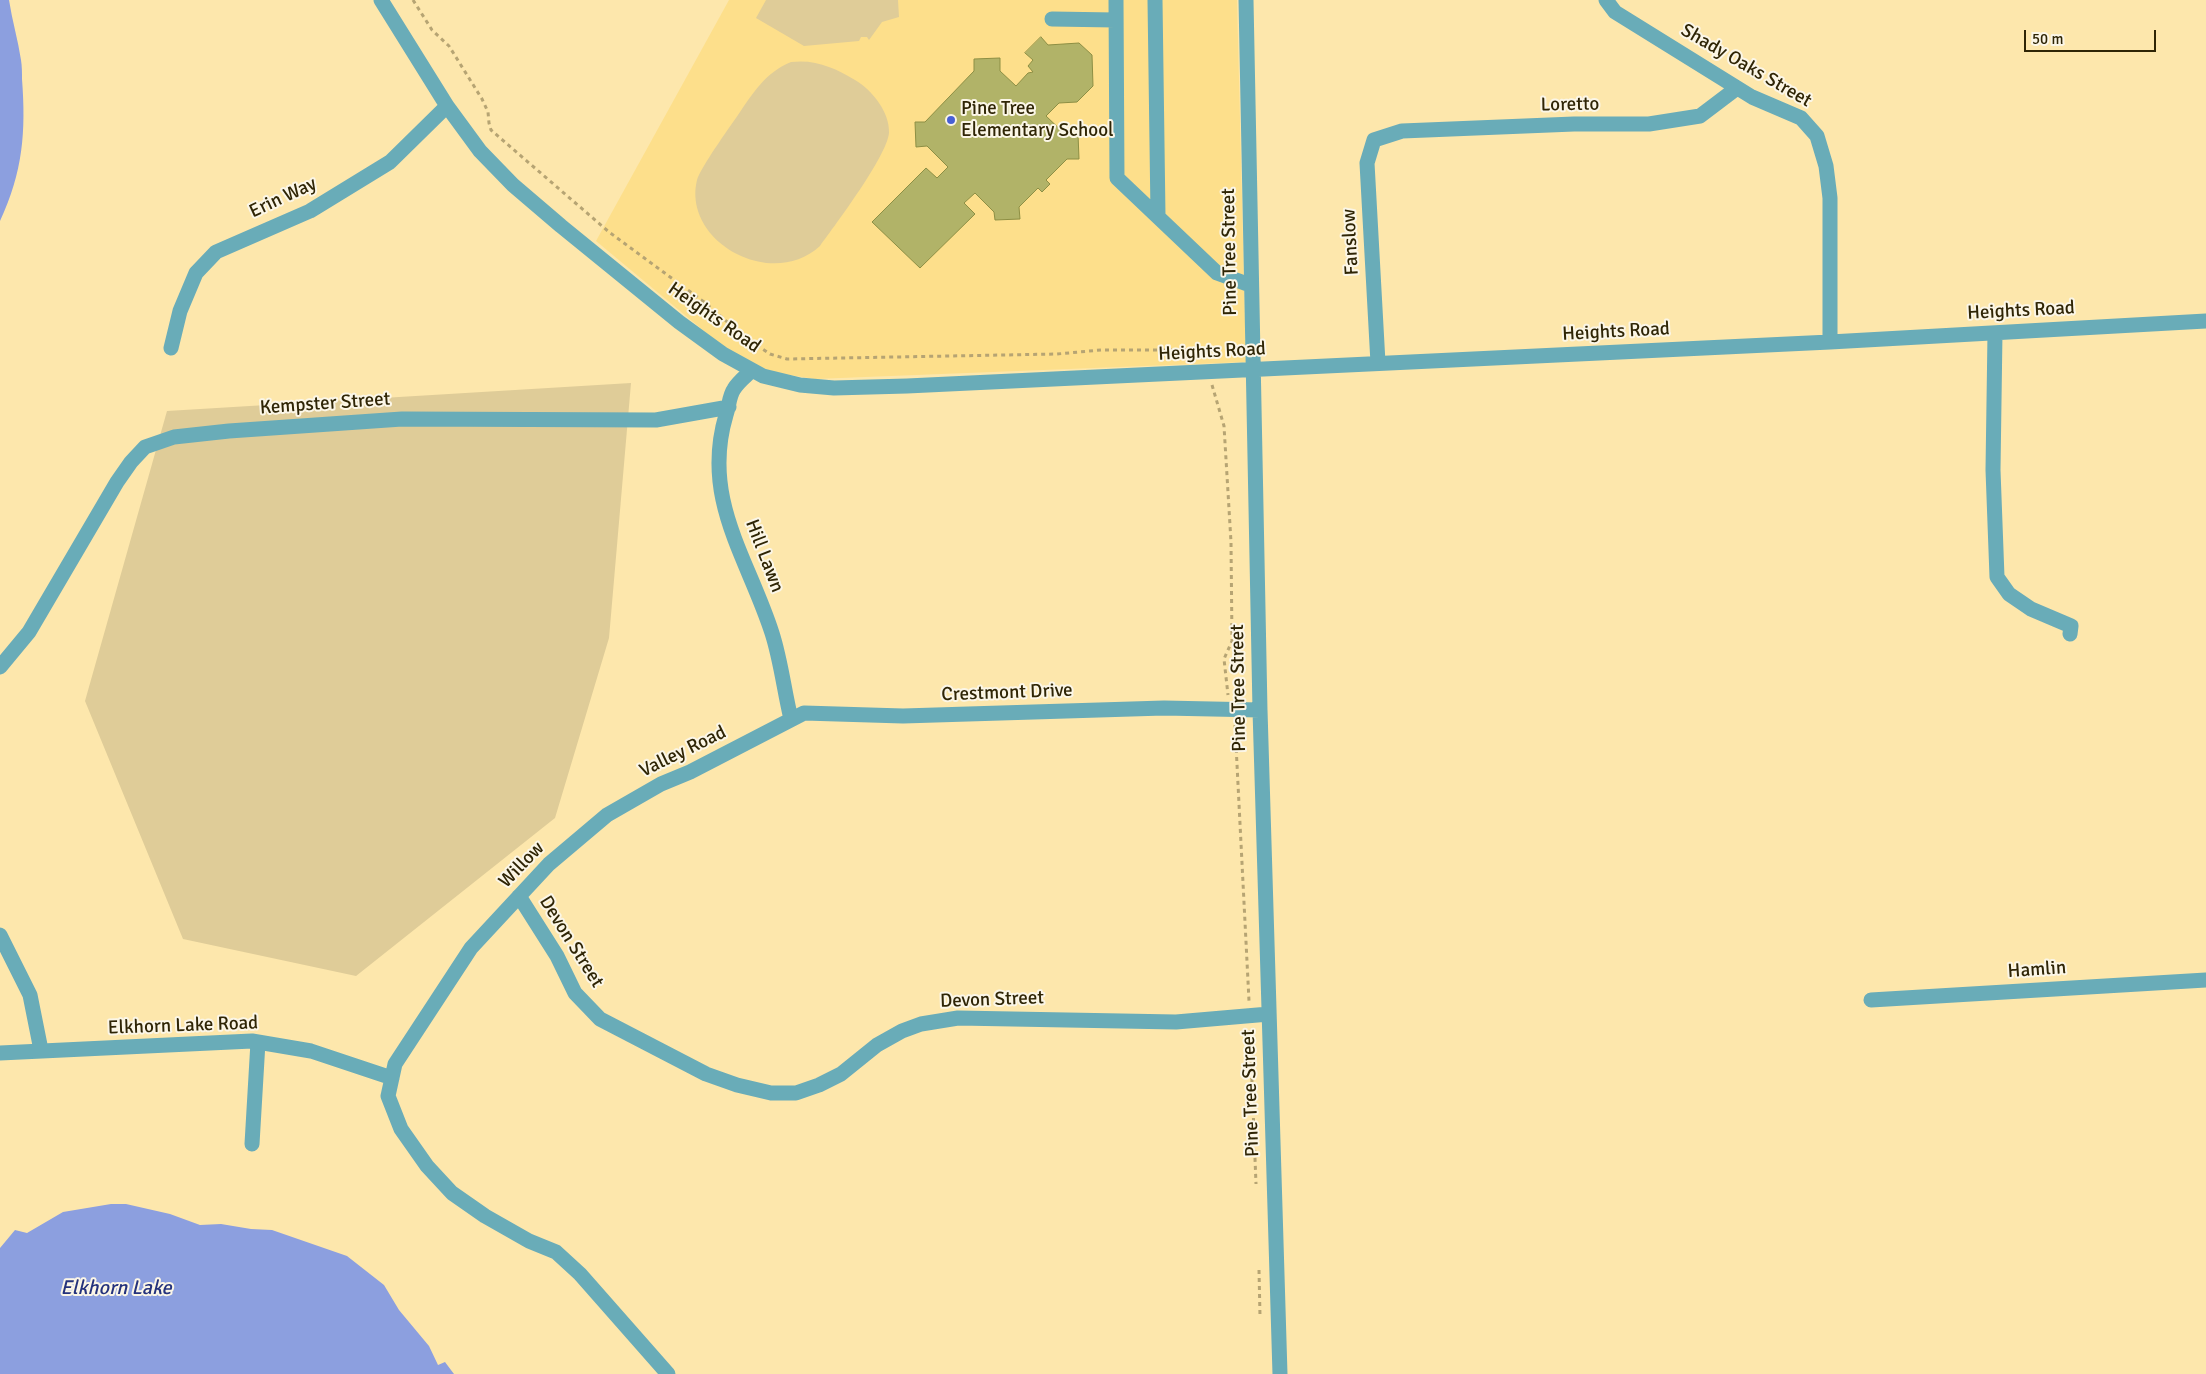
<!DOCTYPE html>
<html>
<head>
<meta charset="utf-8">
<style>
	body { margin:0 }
	#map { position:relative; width:2206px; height:1374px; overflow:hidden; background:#fde7ac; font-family:Signika,sans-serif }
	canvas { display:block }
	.scale { position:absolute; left:2024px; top:30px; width:132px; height:22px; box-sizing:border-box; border:2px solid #2f2505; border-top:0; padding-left:6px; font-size:15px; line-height:18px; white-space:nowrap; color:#2f2505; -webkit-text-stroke:4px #fbf6e7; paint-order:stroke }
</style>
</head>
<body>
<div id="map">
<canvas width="2206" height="1374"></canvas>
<div class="scale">50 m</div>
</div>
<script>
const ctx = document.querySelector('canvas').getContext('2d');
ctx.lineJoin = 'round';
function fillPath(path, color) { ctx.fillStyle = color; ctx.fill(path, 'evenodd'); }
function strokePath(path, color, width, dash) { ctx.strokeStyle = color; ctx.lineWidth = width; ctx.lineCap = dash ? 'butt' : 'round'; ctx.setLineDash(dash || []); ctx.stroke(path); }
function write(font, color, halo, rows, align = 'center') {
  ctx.font = font + ' Signika,sans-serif'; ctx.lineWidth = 4; ctx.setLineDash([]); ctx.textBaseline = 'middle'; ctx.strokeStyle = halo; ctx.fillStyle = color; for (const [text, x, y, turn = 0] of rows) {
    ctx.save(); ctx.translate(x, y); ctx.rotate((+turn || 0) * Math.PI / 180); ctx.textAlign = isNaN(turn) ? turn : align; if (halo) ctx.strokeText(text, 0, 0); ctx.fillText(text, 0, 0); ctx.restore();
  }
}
const built = new Path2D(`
	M729,0H1237L1246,362L815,379L770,372L728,351L596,241Z`);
const green = new Path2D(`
	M766,0H898L899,17L882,22L869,40L867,37H861L859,41L804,46L756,18Z
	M791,62C816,59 835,68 855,80C872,90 890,112 889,133C887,156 836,224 820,246C771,291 682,241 697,180C701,167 729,128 738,115C753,93 766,72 791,62Z
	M631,383L609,638L555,818L356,976L183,939L85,701L167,411Z`);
const water = new Path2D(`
	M0,0H9C12,20 18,40 21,60C22,66 22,73 22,79C26,132 23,172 0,221Z
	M111,1204H126L170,1214L200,1225L221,1224L251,1229L272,1230L347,1256L384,1285L399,1310L429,1346L438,1365L445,1362L454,1374H0V1248L15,1230L27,1233L63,1212Z`);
const building = new Path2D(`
	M1041,37L1048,45L1079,43L1092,55L1093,86L1077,102L1059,103L1046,116L1066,135L1078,134L1079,159H1067L1046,180L1050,184L1042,192L1038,188L1019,207L1020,219L995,220L994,212L975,193L964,203L975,214L920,268L872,222L926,168L937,178L948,167L927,146L916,147L915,122H925L974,71V59L1000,58V71L1016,86L1028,73L1033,72L1028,66L1033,60L1025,53Z`);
const path = new Path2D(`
	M413,0L432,30L449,46L482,99L488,112L489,123L491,130L499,137L609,232L704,302L746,338L770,354L787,359L1057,354L1101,350H1212V357
	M1212,385L1224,426L1231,542L1232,641L1224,659L1228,695
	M1235,725L1249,1001
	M1250,1030L1256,1184
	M1259,1270L1260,1316`);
const minor = new Path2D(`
	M381,0L447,106L480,151L513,185L561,226L679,322L723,354L763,376L800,385L834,388L907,386L1830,342L2206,321
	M1116,0L1117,178L1217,273L1250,285
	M1155,0L1158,215
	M1246,0L1260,710L1280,1374
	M1606,0L1615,12L1752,97L1801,118L1817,136L1826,166L1830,198V342
	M1052,19L1115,20
	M1995,333L1993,470L1997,577L2009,594L2031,609L2071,626L2070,634
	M171,348L180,311L196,273L216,252L310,211L390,162L447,106
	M1378,363L1367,163L1374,140L1402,131L1574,124H1649L1700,116L1737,88
	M752,370C746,376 738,382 734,389C729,396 729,407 726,415C701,499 748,558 772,633C781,661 784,690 791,719
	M0,667L29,632L117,482L131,462L145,447L174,437L229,431L402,419L656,420L729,407
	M519,896L557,956L575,993L600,1019L706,1074L737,1085L771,1093H796L819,1085L841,1074L877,1045L902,1031L921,1024L958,1018L1176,1022L1269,1014
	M0,935L30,995L41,1050
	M1871,1000L2206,980
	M0,1053L252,1041L311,1051L392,1078
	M252,1144L258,1042
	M668,1374L580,1274L556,1252L529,1241L485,1216L452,1193L427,1166L401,1129L388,1096L395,1064L471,948L549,864L607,815L661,784L690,772L804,713L903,716L1164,708L1260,710`);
const markers = [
	[951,120,5,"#4860d4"]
];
const streetNames = [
	["Shady Oaks Street",1746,66,30],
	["Loretto",1570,105,-1],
	["Erin Way",283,198,-25],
	["Fanslow",1351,242,-93],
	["Pine Tree Street",1230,252,-91],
	["Heights Road",2021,311,-3],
	["Heights Road",714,318,35],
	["Heights Road",1616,332,-3],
	["Heights Road",1212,352,-3],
	["Kempster Street",325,404,-4],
	["Hill Lawn",764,556,69],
	["Pine Tree Street",1239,688,-91],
	["Crestmont Drive",1007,693,-2],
	["Valley Road",683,752,-26],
	["Willow",522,865,-46],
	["Devon Street",571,942,58],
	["Hamlin",2037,970,-4],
	["Devon Street",992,1000,-2],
	["Elkhorn Lake Road",183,1026,-2],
	["Pine Tree Street",1251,1093,-92]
];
const poiNames = [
	["Pine Tree",961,109],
	["Elementary School",961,131]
];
const waterNames = [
	["Elkhorn Lake",116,1289]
];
fillPath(built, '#fddf8b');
fillPath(green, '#dfcc98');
fillPath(water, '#8c9fdf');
fillPath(building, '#b1b368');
strokePath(building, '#8d8f44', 1);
strokePath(path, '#b6a473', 3, [4, 4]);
strokePath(minor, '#69acb8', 15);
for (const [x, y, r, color] of markers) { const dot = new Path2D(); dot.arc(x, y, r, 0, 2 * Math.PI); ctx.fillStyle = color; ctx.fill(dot); strokePath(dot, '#fbf6e7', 2); }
write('19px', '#2f2505', '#fbf6e7', streetNames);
write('19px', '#2f2505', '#fbf6e7', poiNames, 'left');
write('italic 20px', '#24327c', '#fbf6e7', waterNames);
</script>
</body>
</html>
